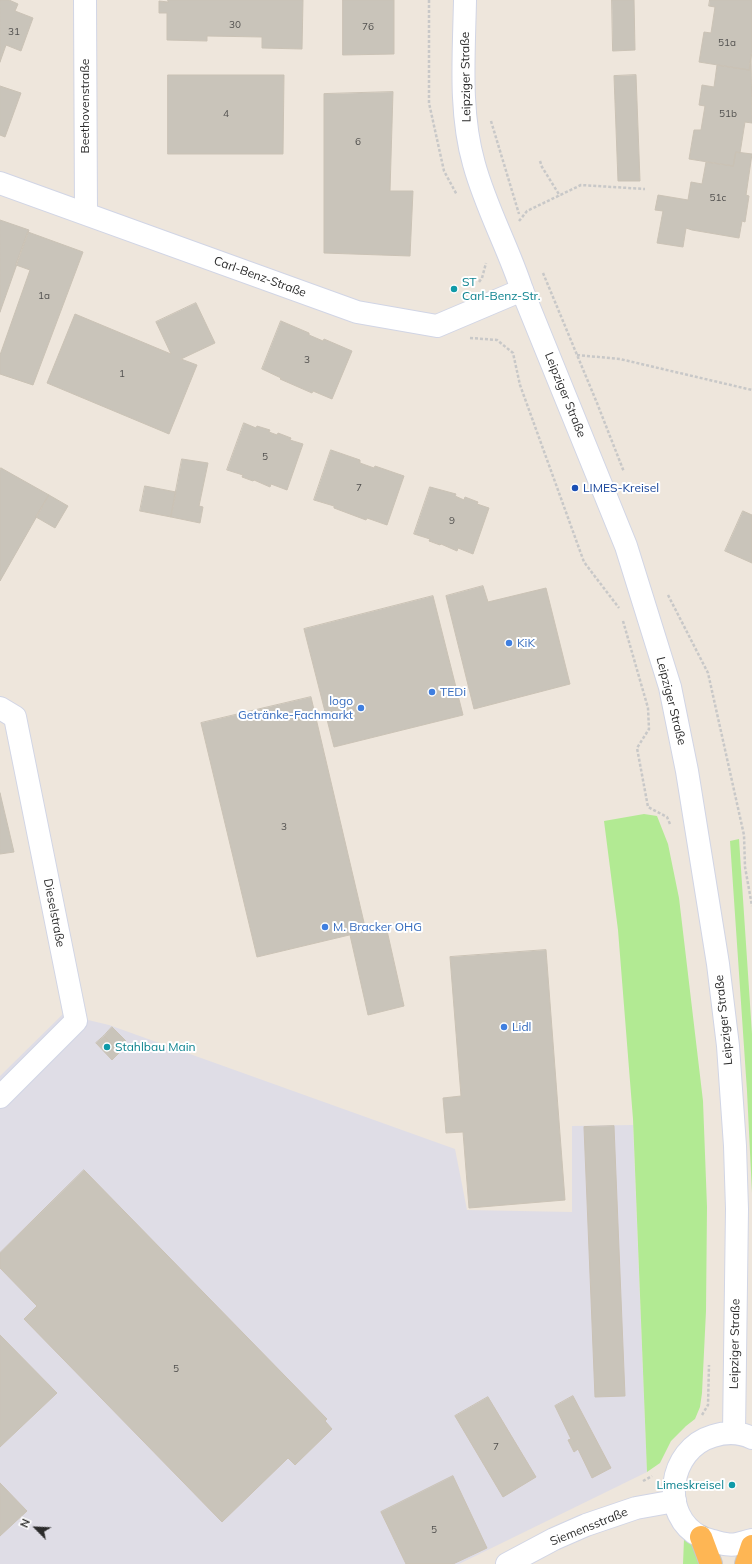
<!DOCTYPE html>
<html>
<head>
<meta charset="utf-8">
<style>
	body { margin:0 }
	#map { position:relative; width:752px; height:1564px; overflow:hidden; background:#eee6dc; font-family:Mulish,sans-serif }
	canvas { display:block }
	.north { position:absolute; left:16px; top:1508px; width:40px; height:40px; -webkit-text-stroke:3px #fff; paint-order:stroke; rotate:294deg; font-size:11px; font-weight:700; line-height:16px; text-align:center; color:#2b2b2b }
	.north::after { content:''; display:block; margin:auto; width:14px; height:18px; background:#2b2b2b; clip-path:polygon(50% 0,100% 100%,50% 72%,0 100%) }
</style>
</head>
<body>
<div id="map">
<canvas width="752" height="1564"></canvas>
<div class="north">N</div>
</div>
<script>
const ctx = document.querySelector('canvas').getContext('2d');
ctx.lineJoin = 'round';
function fillPath(path, color) { ctx.fillStyle = color; ctx.fill(path, 'evenodd'); }
function strokePath(path, color, width, dash) { ctx.strokeStyle = color; ctx.lineWidth = width; ctx.lineCap = dash ? 'butt' : 'round'; ctx.setLineDash(dash || []); ctx.stroke(path); }
function write(font, color, halo, rows, align = 'center') {
  ctx.font = font + ' Mulish,sans-serif'; ctx.lineWidth = 4; ctx.setLineDash([]); ctx.textBaseline = 'middle'; ctx.strokeStyle = halo; ctx.fillStyle = color; for (const [text, x, y, turn = 0] of rows) {
    ctx.save(); ctx.translate(x, y); ctx.rotate((+turn || 0) * Math.PI / 180); ctx.textAlign = isNaN(turn) ? turn : align; if (halo) ctx.strokeText(text, 0, 0); ctx.fillText(text, 0, 0); ctx.restore();
  }
}
const industrial = new Path2D(`
	M63,1014L109,1025L455,1149L467,1210L572,1212V1126L633,1125L647,1472L459,1564H0V1076Z`);
const green = new Path2D(`
	M644,814L657,816L668,844L679,898L703,1101L707,1207L706,1311L702,1393L700,1407L695,1419L686,1426L671,1441L660,1463L647,1472L633,1119L618,930L604,821Z
	M739,839L752,1034V1193L747,1091L730,841Z
	M684,1539L696,1544L706,1564H683Z`);
const building = new Path2D(`
	M0,0H9L18,4L15,11L33,18L21,51L6,45L0,62Z
	M168,0H303L302,49L262,48V37L207,36V41L167,40V13H159V1L168,2Z
	M343,0H394V54L343,55Z
	M612,0H634L635,50L613,51Z
	M710,0H752V52L749,70L699,62L704,32L711,33L715,7L709,6Z
	M751,55L752,123L745,122L740,153L736,152L733,166L689,159L694,130H701L705,106L699,105L702,85L714,87L717,65L749,70Z
	M168,75H284L283,154H168Z
	M636,75L640,181H618L614,76Z
	M0,86L21,93L5,137L0,135Z
	M393,92L390,191H413L410,256L324,253V94Z
	M736,152L752,154L746,195L749,196L745,222L742,221L739,238L692,230L686,228L683,247L657,243L663,211L655,210L658,195L688,200L691,182L702,184L706,162L733,166Z
	M0,220L29,230L0,312Z
	M28,232L83,252L33,385L0,374V355L30,270L16,265Z
	M454,285L457,290L454,292L451,287Z
	M196,303L215,343L181,359L197,365L169,434L47,383L75,314L171,354L156,322Z
	M281,321L309,333V335L323,341L324,339L352,351L332,399L313,391L312,393L280,379L281,378L262,369Z
	M244,423L256,428L257,426L270,430L269,432L277,435L278,433L291,438L290,440L303,444L287,490L271,484L270,487L254,480L253,481L242,477L243,475L227,470Z
	M331,450L360,460V463L374,468L375,466L404,476L387,525L367,518L366,520L334,508V506L314,500Z
	M182,459L208,463L199,506L203,507L200,523L171,517Z
	M1,468L49,495L0,581V470Z
	M145,486L176,492L171,517L140,511Z
	M430,487L456,494L455,496L464,500L465,497L478,502L477,504L489,508L473,554L458,548L457,551L441,544L440,545L429,541L430,539L414,534Z
	M49,495L68,506L55,528L36,517Z
	M743,511L752,515V563L725,551Z
	M483,586L488,602L546,588L570,684L474,709L446,596Z
	M433,596L463,715L334,747L304,629Z
	M311,697L366,931L257,957L201,723Z
	M0,793L14,852L0,854Z
	M386,926L404,1006L368,1015L350,935Z
	M546,950L565,1200L469,1208L463,1132L446,1133L443,1098L461,1096L450,957Z
	M112,1027L126,1041L117,1050L104,1036Z
	M104,1036L120,1052L112,1060L96,1043Z
	M614,1126L625,1396L595,1397L584,1127Z
	M84,1170L327,1419L325,1421L332,1429L295,1465L288,1458L222,1522L24,1319L37,1306L0,1268V1253Z
	M0,1335L57,1393L0,1447Z
	M573,1396L611,1468L592,1478L578,1449L574,1452L568,1440L571,1439L555,1406Z
	M488,1397L536,1477L503,1497L455,1416Z
	M453,1476L487,1548L453,1564H406L381,1512Z
	M0,1483L27,1511L0,1536Z`);
const path = new Path2D(`
	M429,0V103L444,171L457,195
	M491,121L519,214
	M540,161L542,167L560,196
	M519,221L527,211L581,185L645,189
	M543,273L597,403L624,472
	M479,282L482,278L486,263
	M470,338L497,340L513,353L520,385L584,562L619,608
	M577,355L620,359L752,390
	M668,595L708,673L744,835L745,867L752,906
	M623,621L648,708L649,729L637,748L648,807L667,817L670,824
	M702,1415L708,1405L709,1365
	M643,1481L652,1476`);
const minor = new Path2D(`
	M85,0L86,213
	M0,183L357,312L437,326L522,290
	M0,708L15,717L76,1021L0,1097
	M507,1564L554,1539L586,1525L636,1508L675,1501`);
const secondary = new Path2D(`
	M465,0C464,54 459,112 474,164C486,208 508,247 522,290L626,546L670,687L687,771L718,964L728,1046L735,1146L737,1209L734,1433
	M752,1438C740,1432 726,1432 713,1436C668,1449 659,1516 701,1537C705,1539 710,1540 713,1541C721,1543 729,1546 737,1544C742,1543 747,1541 752,1540`);
const trunk = new Path2D(`
	M701,1537L711,1564
	M746,1564L752,1546`);
const markers = [
	[454,289,4,"#0f9aa8"],
	[575,488,4,"#1a4fb4"],
	[509,643,4,"#3f7fe0"],
	[432,692,4,"#3f7fe0"],
	[361,708,4,"#3f7fe0"],
	[325,927,4,"#3f7fe0"],
	[504,1027,4,"#3f7fe0"],
	[107,1047,4,"#0f9aa8"],
	[732,1485,4,"#0f9aa8"]
];
const numberNames = [
	["30",235,25],
	["76",368,27],
	["31",14,32],
	["51a",727,43],
	["4",226,114],
	["51b",728,114],
	["6",358,142],
	["51c",718,198],
	["1a",44,296],
	["3",307,360],
	["1",122,374],
	["5",265,457],
	["7",359,488],
	["9",452,521],
	["3",284,827],
	["5",176,1369],
	["7",496,1447],
	["5",434,1530]
];
const streetNames = [
	["Leipziger Straße",466,77,-91],
	["Beethovenstraße",85,106,-90],
	["Carl-Benz-Straße",260,277,20],
	["Leipziger Straße",565,395,68],
	["Leipziger Straße",671,701,76],
	["Dieselstraße",54,913,79],
	["Leipziger Straße",724,1020,-96],
	["Leipziger Straße",735,1344,-89],
	["Siemensstraße",589,1527,-22]
];
const cultureNames = [
	["ST",462,282],
	["Carl-Benz-Str.",462,296],
	["Stahlbau Main",115,1047],
	["Limeskreisel",724,1485,"right"]
];
const transitNames = [
	["LIMES-Kreisel",583,488]
];
const shopNames = [
	["KiK",517,643],
	["TEDi",440,692],
	["logo",353,701,"right"],
	["Getränke-Fachmarkt",353,715,"right"],
	["M. Bracker OHG",333,927],
	["Lidl",512,1027]
];
fillPath(industrial, '#dfdde6');
fillPath(green, '#b2ea93');
fillPath(building, '#c9c4ba');
strokePath(building, '#cac2b5', 1);
strokePath(minor, '#d1d5e5', 24);
strokePath(secondary, '#d1d5e5', 24);
strokePath(trunk, '#c8c8c8', 24);
strokePath(path, '#c8c8c8', 2.5, [3, 2]);
strokePath(minor, '#fff', 22);
strokePath(secondary, '#fff', 22);
strokePath(trunk, '#feb654', 22);
for (const [x, y, r, color] of markers) { const dot = new Path2D(); dot.arc(x, y, r, 0, 2 * Math.PI); ctx.fillStyle = color; ctx.fill(dot); strokePath(dot, '#fff', 1.5); }
write('10px', '#52514f', null, numberNames);
write('12px', '#2b2b2b', '#fff', streetNames);
write('12px', '#0d838f', '#fff', cultureNames, 'left');
write('12px', '#164399', '#fff', transitNames, 'left');
write('12px', '#366cbe', '#fff', shopNames, 'left');
</script>
</body>
</html>
